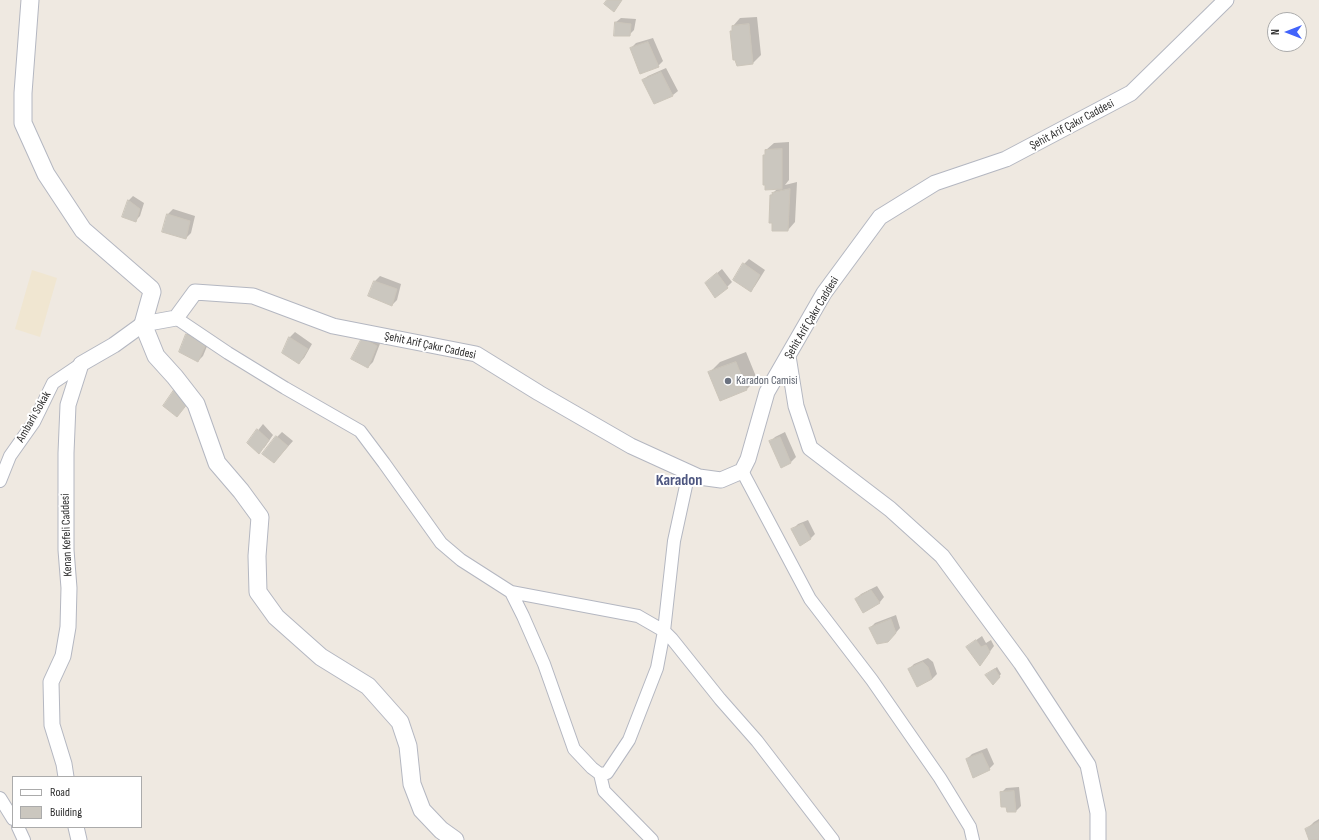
<!DOCTYPE html>
<html>
<head>
<meta charset="utf-8">
<style>
	body { margin:0 }
	#map { position:relative; width:1319px; height:840px; overflow:hidden; background:#efe9e1; font-family:"Sofia Sans Condensed",sans-serif }
	canvas { display:block }
	.legend { position:absolute; left:12px; top:776px; width:130px; height:52px; box-sizing:border-box; background:#fff; border:1px solid #ababab; margin:0; padding:5px 7px; list-style:none; font-size:12px; color:#2e2e2e }
	.legend li { display:flex; align-items:center; gap:8px; height:20px }
	.legend b { width:20px; border:1px solid #ababab }
	.north { position:absolute; left:1267px; top:12px; width:40px; height:40px; box-sizing:border-box; background:#fff; border:1px solid #ababab; border-radius:50%; rotate:270deg; font-size:11px; font-weight:700; line-height:16px; text-align:center; color:#2e2e2e }
	.north::after { content:''; display:block; margin:auto; width:14px; height:18px; background:#4264fb; clip-path:polygon(50% 0,100% 100%,50% 72%,0 100%) }
</style>
</head>
<body>
<div id="map">
<canvas width="1319" height="840"></canvas>
<ul class="legend">
<li><b style="height:5px;background:#fff"></b>Road</li>
<li><b style="height:11px;background:#cbc7bf"></b>Building</li>
</ul>
<div class="north">N</div>
</div>
<script>
const ctx = document.querySelector('canvas').getContext('2d');
ctx.lineJoin = 'round';
function fillPath(path, color) { ctx.fillStyle = color; ctx.fill(path, 'evenodd'); }
function strokePath(path, color, width, dash) { ctx.strokeStyle = color; ctx.lineWidth = width; ctx.lineCap = dash ? 'butt' : 'round'; ctx.setLineDash(dash || []); ctx.stroke(path); }
function write(font, color, halo, rows, align = 'center') {
  ctx.font = font + ' "Sofia Sans Condensed",sans-serif'; ctx.lineWidth = 4; ctx.setLineDash([]); ctx.textBaseline = 'middle'; ctx.strokeStyle = halo; ctx.fillStyle = color; for (const [text, x, y, turn = 0] of rows) {
    ctx.save(); ctx.translate(x, y); ctx.rotate((+turn || 0) * Math.PI / 180); ctx.textAlign = isNaN(turn) ? turn : align; if (halo) ctx.strokeText(text, 0, 0); ctx.fillText(text, 0, 0); ctx.restore();
  }
}
const education = new Path2D(`
	M32,270L57,278L40,337L15,329Z`);
const shadow = new Path2D(`
	M757,17L761,55L753,63L737,65L731,32L733,30V26L740,18Z
	M621,18L636,19L634,30L629,35L616,22Z
	M653,38L663,61L658,66L631,48L636,43Z
	M666,68L678,91L673,95L643,80L648,76Z
	M789,142V180L785,185L797,182L795,222L788,230L771,195L778,188L764,156L766,153V150L774,143Z
	M133,196L144,203L140,216L135,221L128,201Z
	M173,209L195,216L191,233L186,238L168,214Z
	M749,259L765,270L755,286L751,291L734,279L744,264Z
	M722,269L732,282L727,287L711,278Z
	M380,276L401,284L397,300L392,305L370,295L375,281Z
	M192,329L210,339L203,356L198,361L181,351L187,334Z
	M295,332L312,344L304,358L299,363L284,352L290,337Z
	M362,338L381,341L373,362L368,367Z
	M746,352L757,379L746,390L710,372L720,362Z
	M263,424L273,435L264,448L248,443Z
	M282,432L293,441L274,462L277,437Z
	M785,432L796,457L791,462L782,467L770,442L775,437Z
	M808,520L815,534L810,539L793,529L798,524Z
	M877,586L884,597L880,602L864,612L856,599L861,594Z
	M896,615L900,628L893,636L870,628L875,623Z
	M982,636L986,643L991,640L994,646L980,665L972,643Z
	M928,658L933,662L937,674L932,679L909,669L914,664Z
	M997,667L1001,674L993,684L989,673Z
	M987,748L994,764L989,769L967,759L972,754Z
	M1019,787L1021,806L1016,811L1001,793L1006,788Z
	M1319,819V840H1310L1306,830L1314,822Z`);
const building = new Path2D(`
	M607,0H622L614,12L604,4Z
	M615,22L631,24L630,36H614Z
	M749,24L753,64L737,66L735,60H733L730,31H732V26Z
	M648,42L659,67L640,74L630,48Z
	M661,72L673,96L654,104L642,80Z
	M782,149V189L765,190V185H763V155H765V150Z
	M790,189L788,231H772V223H769L770,195H773L772,193Z
	M128,200L140,209L136,222L122,217Z
	M167,214L190,221L186,239L162,232Z
	M743,263L760,275L751,292L733,280Z
	M717,273L728,288L715,298L705,283Z
	M374,281L397,289L392,306L368,296Z
	M186,334L206,344L198,362L179,352Z
	M289,337L308,349L299,364L282,353Z
	M362,338L377,346L368,368L351,359Z
	M736,362L747,390L720,401L708,372Z
	M174,390L188,403L177,417L163,406Z
	M257,429L269,440L259,454L247,443Z
	M276,436L288,446L274,463L262,454Z
	M780,437L791,463L781,468L769,441Z
	M803,524L811,539L800,546L791,529Z
	M871,590L880,603L863,613L855,599Z
	M891,619L896,633L888,642L877,644L869,628Z
	M976,640L981,647L986,645L990,652L980,666L966,647Z
	M923,662L928,667L932,679L917,687L908,669Z
	M995,669L1000,677L993,685L985,675Z
	M982,753L990,770L973,778L966,759Z
	M1014,791L1016,812H1007L1006,807H1001L1000,792Z
	M1319,822V840H1309L1305,829Z`);
const minor = new Path2D(`
	M176,318L228,353L285,388L360,431L384,463L441,543L461,560L511,592L523,616L544,664L574,749L592,768L600,774L607,773L629,740L657,668L664,631L674,541L689,472
	M742,471L810,599L872,680L940,778L970,827L973,840
	M0,481L10,456L34,422L53,383L81,364
	M511,592L638,616L664,631L672,639L720,699L757,741L833,840
	M600,774L604,791L652,840
	M0,798L13,819
	M18,827L24,840`);
const tertiary = new Path2D(`
	M788,356L796,406L810,448L890,509L942,556L1021,663L1088,765L1098,813V840
	M66,777L64,764L52,725L51,682L63,656L68,627L69,588L66,550V453L68,405L81,364L114,345L143,324L176,318L195,292L253,296L333,326L476,354L539,393L631,446L699,477L721,480L742,471L748,459L767,392L824,293L880,217L935,183L1006,159L1131,93L1226,0
	M76,827L79,840`);
const secondary = new Path2D(`
	M30,0L23,93V123L46,174L83,230L151,289L152,292L143,324L156,356L175,377L196,404L217,463L241,491L260,517L257,556L258,592L276,617L321,657L368,686L400,722L408,746L412,784L422,810L441,830L455,840`);
const markers = [
	[728,381,4,"#6b7280"]
];
const streetNames = [
	["Şehit Arif Çakır Caddesi",1072,125,-28],
	["Şehit Arif Çakır Caddesi",812,318,-59],
	["Şehit Arif Çakır Caddesi",430,346,12],
	["Ambarlı Sokak",34,417,-60],
	["Kenan Kefeli Caddesi",67,535,-92]
];
const worshipNames = [
	["Karadon Camisi",736,381]
];
const districtNames = [
	["Karadon",679,481]
];
fillPath(education, '#f0e6d1');
fillPath(shadow, '#0003');
fillPath(building, '#cbc7bf');
strokePath(building, '#cbc5ba', 1);
strokePath(minor, '#b4b7c1', 14);
strokePath(tertiary, '#b4b7c1', 17);
strokePath(secondary, '#b4b7c1', 19);
strokePath(minor, '#fff', 12);
strokePath(tertiary, '#fff', 15);
strokePath(secondary, '#fff', 17);
for (const [x, y, r, color] of markers) { const dot = new Path2D(); dot.arc(x, y, r, 0, 2 * Math.PI); ctx.fillStyle = color; ctx.fill(dot); strokePath(dot, '#fff', 1.5); }
write('12px', '#2e2e2e', '#fff', streetNames);
write('12px', '#5b616d', '#fff', worshipNames, 'left');
write('bold 16px', '#4d5680', '#fff', districtNames);
</script>
</body>
</html>
